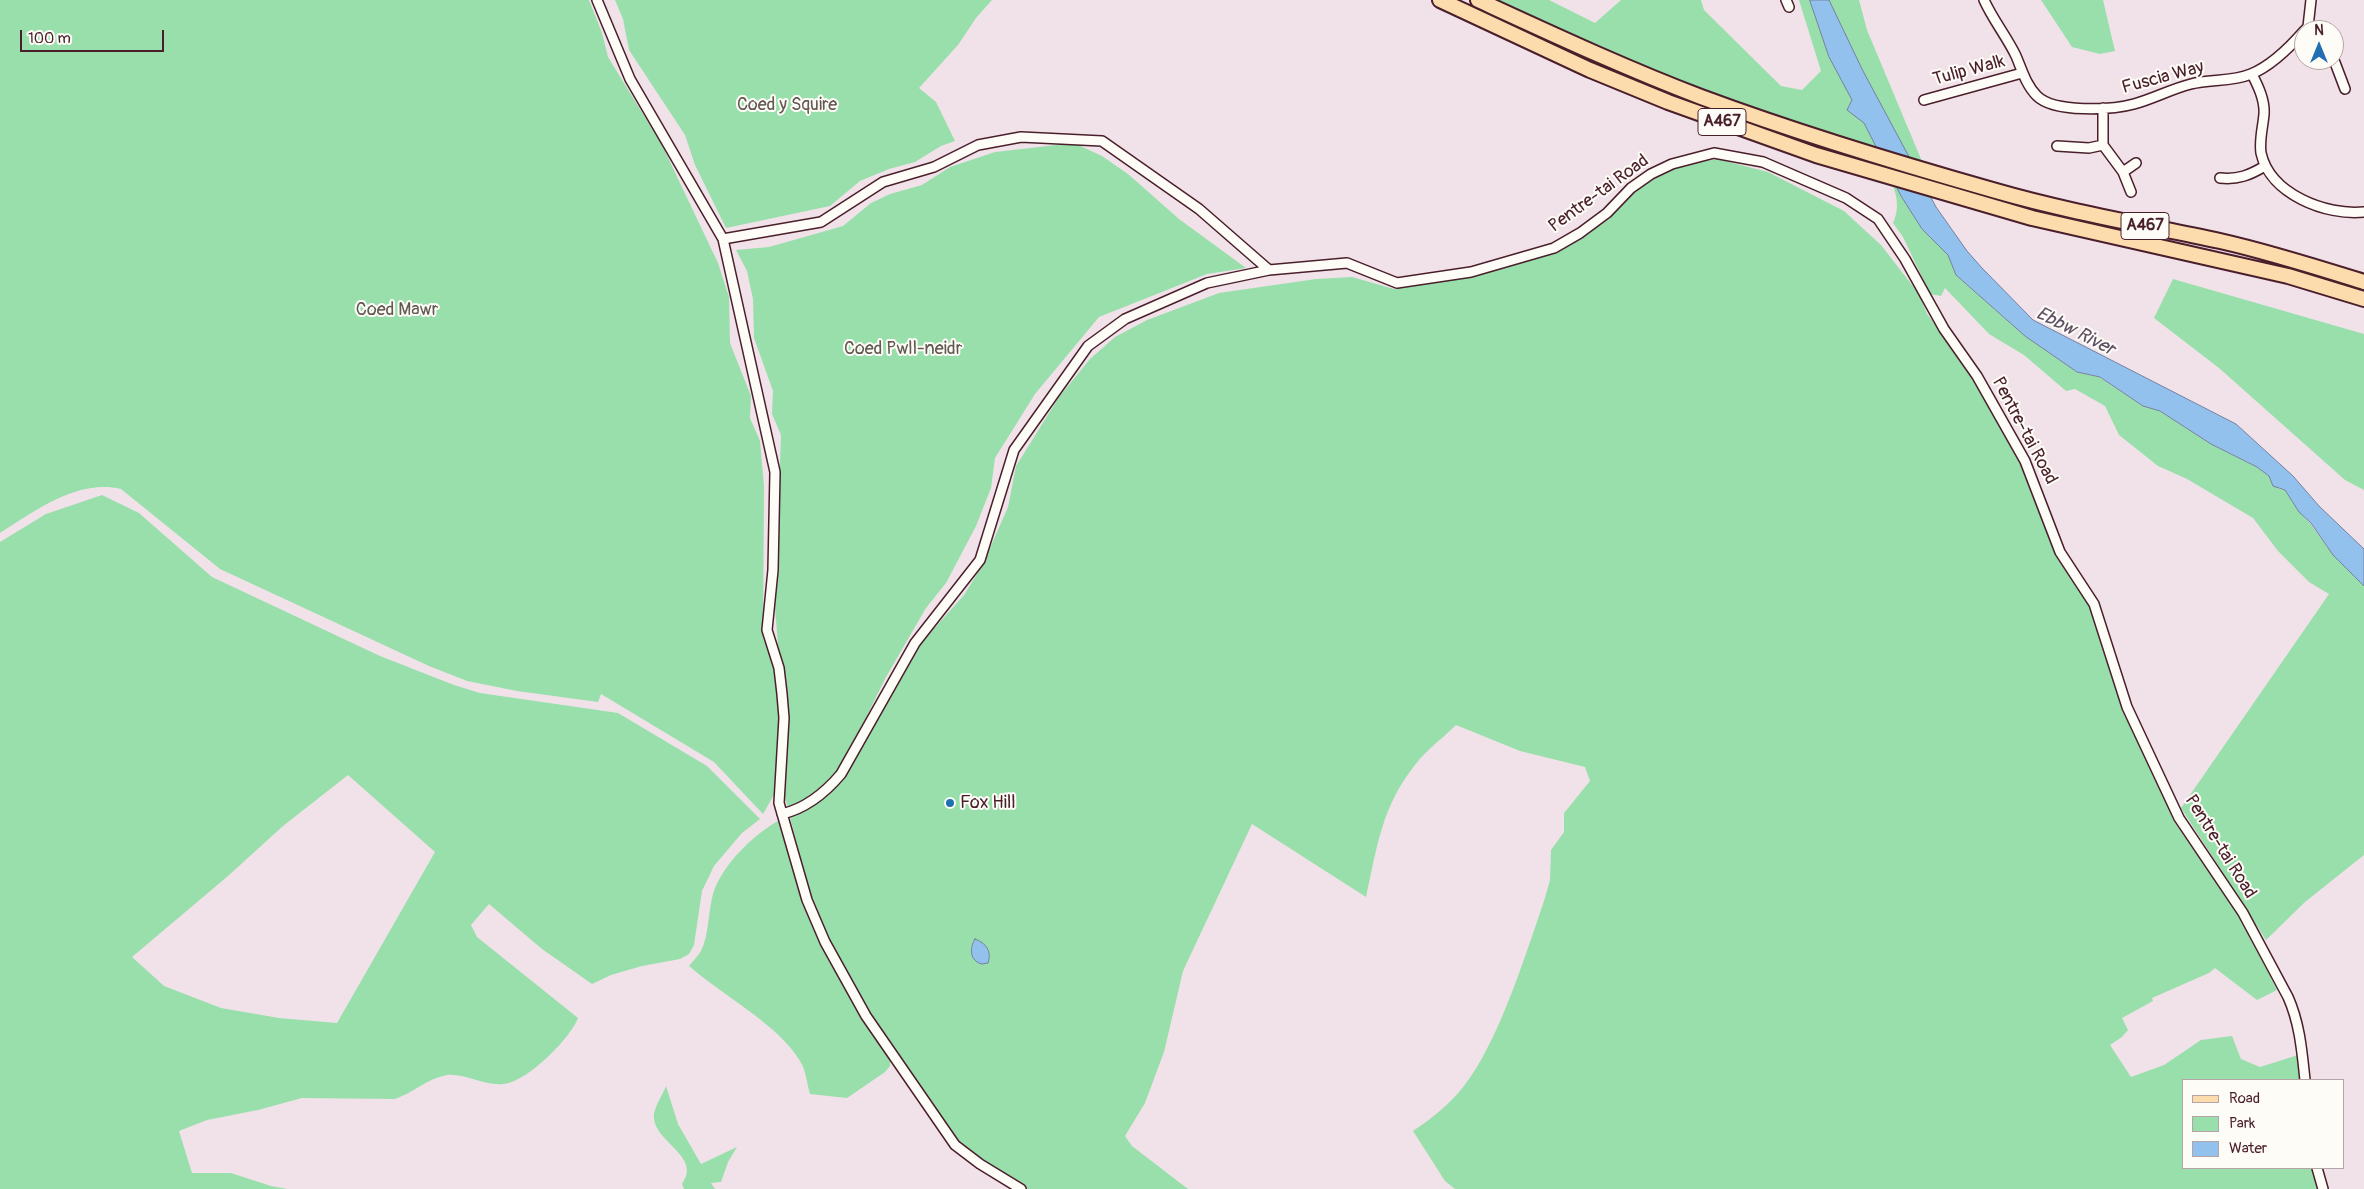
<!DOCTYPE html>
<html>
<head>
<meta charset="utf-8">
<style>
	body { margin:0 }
	#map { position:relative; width:2364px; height:1189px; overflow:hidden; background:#f1e2e9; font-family:Pangolin,sans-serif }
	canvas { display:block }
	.legend { position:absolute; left:2182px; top:1079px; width:162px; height:90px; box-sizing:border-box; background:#fdfcf7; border:1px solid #b5a4a5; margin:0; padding:6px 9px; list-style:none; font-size:15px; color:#4a1f2b }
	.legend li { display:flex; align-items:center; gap:10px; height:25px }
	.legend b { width:25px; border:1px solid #b5a4a5 }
	.north { position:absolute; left:2294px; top:20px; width:50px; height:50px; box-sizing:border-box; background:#fdfcf7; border:1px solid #b5a4a5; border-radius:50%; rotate:0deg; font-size:14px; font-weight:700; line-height:20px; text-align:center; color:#4a1f2b }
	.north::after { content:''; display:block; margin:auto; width:18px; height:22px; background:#1f6fb2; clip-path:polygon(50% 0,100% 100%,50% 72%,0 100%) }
	.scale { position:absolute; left:20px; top:30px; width:144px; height:22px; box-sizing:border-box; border:2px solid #4a1f2b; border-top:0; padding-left:6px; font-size:15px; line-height:18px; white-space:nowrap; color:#4a1f2b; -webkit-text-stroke:4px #fdfcf7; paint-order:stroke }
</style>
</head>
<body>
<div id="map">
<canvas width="2364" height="1189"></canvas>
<ul class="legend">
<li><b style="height:6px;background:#fcdcac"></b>Road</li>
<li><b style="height:14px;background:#99dfac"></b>Park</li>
<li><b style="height:14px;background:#93c1ed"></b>Water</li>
</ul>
<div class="north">N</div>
<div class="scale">100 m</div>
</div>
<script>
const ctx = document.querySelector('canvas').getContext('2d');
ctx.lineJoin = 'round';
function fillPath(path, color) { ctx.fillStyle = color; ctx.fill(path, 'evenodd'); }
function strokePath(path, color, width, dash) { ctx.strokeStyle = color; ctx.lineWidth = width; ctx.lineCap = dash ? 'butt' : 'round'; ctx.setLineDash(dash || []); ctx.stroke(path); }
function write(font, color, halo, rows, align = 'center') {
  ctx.font = font + ' Pangolin,sans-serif'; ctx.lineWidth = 4; ctx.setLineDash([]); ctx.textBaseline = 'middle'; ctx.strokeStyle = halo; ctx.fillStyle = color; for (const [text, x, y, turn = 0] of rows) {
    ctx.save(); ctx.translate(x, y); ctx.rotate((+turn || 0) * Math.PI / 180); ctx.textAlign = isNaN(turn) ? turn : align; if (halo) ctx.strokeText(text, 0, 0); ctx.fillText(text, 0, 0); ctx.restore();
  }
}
const green = new Path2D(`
	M0,0H589L602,33L608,57L662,145L718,263L729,297L730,343L751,396L750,418L760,441L764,486L763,638L774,666L780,717L775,793L763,814L714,762L601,694L598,702L517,691L467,681L429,666L220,569L121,489C77,479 35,511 0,533Z
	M615,0H992L976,18L958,45L919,88L936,102L955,141L941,146L915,162L889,169L860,181L830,206L726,228L695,165L685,135L629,50L623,19Z
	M1496,0H1549L1595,23L1621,0H1701L1704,10L1781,86L1802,90L1821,71L1799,0H1859L1867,30L1926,171L1702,97L1623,56L1540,22Z
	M2041,0H2103L2115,51L2100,54L2072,47Z
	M1074,143L1102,156L1128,174L1179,219L1246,268L1207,274L1099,317L1035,394L995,458L991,488L976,526L946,583L926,608L886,677L841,768L817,793L789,810L784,796L788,734L787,687L778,645L775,608L781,435L772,414L773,391L754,338L753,299L747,271L736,250L769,247L843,226L871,203L890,194L922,185L950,167L995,152Z
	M1717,159L1768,172L1844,211L1881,245L1919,294L1927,314L1955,350L2010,440L2034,487L2048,537L2057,558L2090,605L2119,697L2175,823L2243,921L2277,990L2257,1000L2215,968L2209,973L2152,998L2153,1001L2122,1018L2128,1030L2122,1037L2110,1045L2131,1077L2164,1065L2201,1040L2232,1036L2241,1059L2260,1067L2298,1055L2300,1080H2183V1168H2311L2318,1189H1455L1445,1181L1413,1131C1431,1119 1450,1104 1464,1086C1499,1041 1525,956 1544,901L1550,880L1551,850L1564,832V813L1590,781L1585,767L1520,751L1456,725C1443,738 1426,750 1415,765C1382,806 1377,847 1366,897L1252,824L1183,971L1164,1052L1145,1103L1125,1136L1132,1146L1188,1189H1024L957,1143L924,1090L906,1068L872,1018L827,941L812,904L790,817L807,809L830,793L850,769L914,651L964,595L982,566L1008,507L1016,466L1059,397L1090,359L1115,337L1147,320L1219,293L1316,279L1352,277L1394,289L1481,274L1575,242L1609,219L1629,197L1647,183L1675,167Z
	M1887,169L1922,229L1948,255L1956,275L2025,336L2077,372L2099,377L2143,406L2160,411L2211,444L2257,467L2269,476L2279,489L2285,490L2299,512L2310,523L2333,555L2364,586V855L2305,902L2266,940L2181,808L2329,594L2309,582L2278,551L2253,518L2187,479L2158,466L2119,435L2105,406L2075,389L2066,391L2024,355L1989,334L1945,288L1941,296L1930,294L1903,237L1893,223C1902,204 1894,188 1887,169Z
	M2173,279L2364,334V490L2345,480L2219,368L2154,318Z
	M102,495L139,513L212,577L380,656L454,685L480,693L618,713L707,766L760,819L742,833L714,866L702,891L694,945L689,954L680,959L642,966L611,975L592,984L542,949L489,904L471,925L477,937L578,1018C570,1039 526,1083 503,1084C484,1086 465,1073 447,1075C428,1078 413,1093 395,1099L302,1098L258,1110L207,1120L179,1131L192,1173H231L271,1186L288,1189H0V542L46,514ZM348,775L435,852L337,1023L279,1018L221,1008L164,986L132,957L228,876L283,826Z
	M778,821L807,913L828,960L890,1060V1066L885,1072L847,1098L810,1094C807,1084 806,1070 800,1061C780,1026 721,994 689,966C693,961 698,956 701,951C709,935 708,912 713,894C722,865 753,835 778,821Z
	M666,1086L678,1124L701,1164L737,1147L728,1162L721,1182L711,1183L715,1189H684L682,1184C703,1155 651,1142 654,1114C655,1106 663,1094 666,1086Z`);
const water = new Path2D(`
	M1810,0H1829L1863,71L1936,207L1967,251L1982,268L2033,320L2236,424L2293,476L2319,506L2364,549V586L2333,555L2311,523L2299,512L2285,490L2273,486L2269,476L2257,467L2211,444L2160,411L2143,406L2100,377L2077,372L2025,336L1956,275L1948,255L1922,229L1901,196L1864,123L1847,110L1852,100L1829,57Z
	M975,939C986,943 992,951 988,963L982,964C970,961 969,949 975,939Z`);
const street = new Path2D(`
	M597,0L630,79L723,239L733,284L775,472L773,570L767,630L779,668L782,694L784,718L779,803L807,900L825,942L866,1016L955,1145L980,1164L1021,1189
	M1786,0L1789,7
	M1984,0C1993,20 2007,37 2016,56C2022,70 2026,85 2037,96C2054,113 2112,110 2134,104C2153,99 2171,89 2191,84C2210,79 2232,82 2251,74C2271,66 2290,47 2304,31
	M2305,30L2308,27L2311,0
	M2334,60L2345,89
	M2252,74C2258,86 2265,100 2264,114C2263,127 2259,140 2261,153C2270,194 2326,216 2364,212
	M1924,100L2022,73
	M2103,108V145L2123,172L2131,192
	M2057,146L2089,148L2103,145
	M2123,172L2136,163
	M2220,178C2238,180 2250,175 2265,166
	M723,239L821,222L883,182L934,167L978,145L1021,137L1102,141L1199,209L1269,270L1347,263L1397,283L1471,272L1554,248L1580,233L1607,213L1631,188L1651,174L1672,164L1714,153L1763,162L1846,198L1878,219L1905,259L1944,329L1977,376L2025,461L2060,552L2094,604L2127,707L2179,818L2243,913L2288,997C2300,1024 2302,1052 2305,1080
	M782,814C807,808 825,793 841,774L915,643L980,560L1014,450L1088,346L1125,319L1207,283L1269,270
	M2317,1168L2323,1189`);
const primary = new Path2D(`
	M1440,0L1590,70L1668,102L1816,155L2032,218L2288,276L2364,299
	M1478,0C1552,34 1625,68 1701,97C1798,133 1897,163 1996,191C2069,212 2145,225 2220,241C2269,252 2316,267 2364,282`);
const markers = [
	[950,803,5,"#1f6fb2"]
];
const shields = [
	[1722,122,48],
	[2145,226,48]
];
const shieldNames = [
	["A467",1722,122],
	["A467",2145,226]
];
const streetNames = [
	["Tulip Walk",1969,71,-15],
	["Fuscia Way",2163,78,-15],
	["Pentre-tai Road",1599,194,-36],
	["Pentre-tai Road",2024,431,62],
	["Pentre-tai Road",2220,847,58]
];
const parkNames = [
	["Coed y Squire",787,105],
	["Coed Mawr",397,310],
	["Coed Pwll-neidr",903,349]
];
const poiNames = [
	["Fox Hill",960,803]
];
const waterNames = [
	["Ebbw River",2075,332,27]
];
fillPath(green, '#99dfac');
fillPath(water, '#93c1ed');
strokePath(water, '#76809f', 1);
strokePath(street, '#4a1f2b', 12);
strokePath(primary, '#4a1f2b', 18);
strokePath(street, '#fdfcf7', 9);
strokePath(primary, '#fcdcac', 14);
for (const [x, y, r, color] of markers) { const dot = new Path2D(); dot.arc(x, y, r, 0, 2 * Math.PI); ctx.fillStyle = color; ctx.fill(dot); strokePath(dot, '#fdfcf7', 2); }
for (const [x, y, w] of shields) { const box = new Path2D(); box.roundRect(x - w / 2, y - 13.5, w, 27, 4); ctx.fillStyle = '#fdfcf7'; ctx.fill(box); strokePath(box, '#4a1f2b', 1); }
write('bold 16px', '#4a1f2b', null, shieldNames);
write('18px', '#4a1f2b', '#fdfcf7', streetNames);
write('18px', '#625952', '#fdfcf7', parkNames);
write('18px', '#4a1f2b', '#fdfcf7', poiNames, 'left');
write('italic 19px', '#605065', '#fdfcf7', waterNames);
</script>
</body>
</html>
